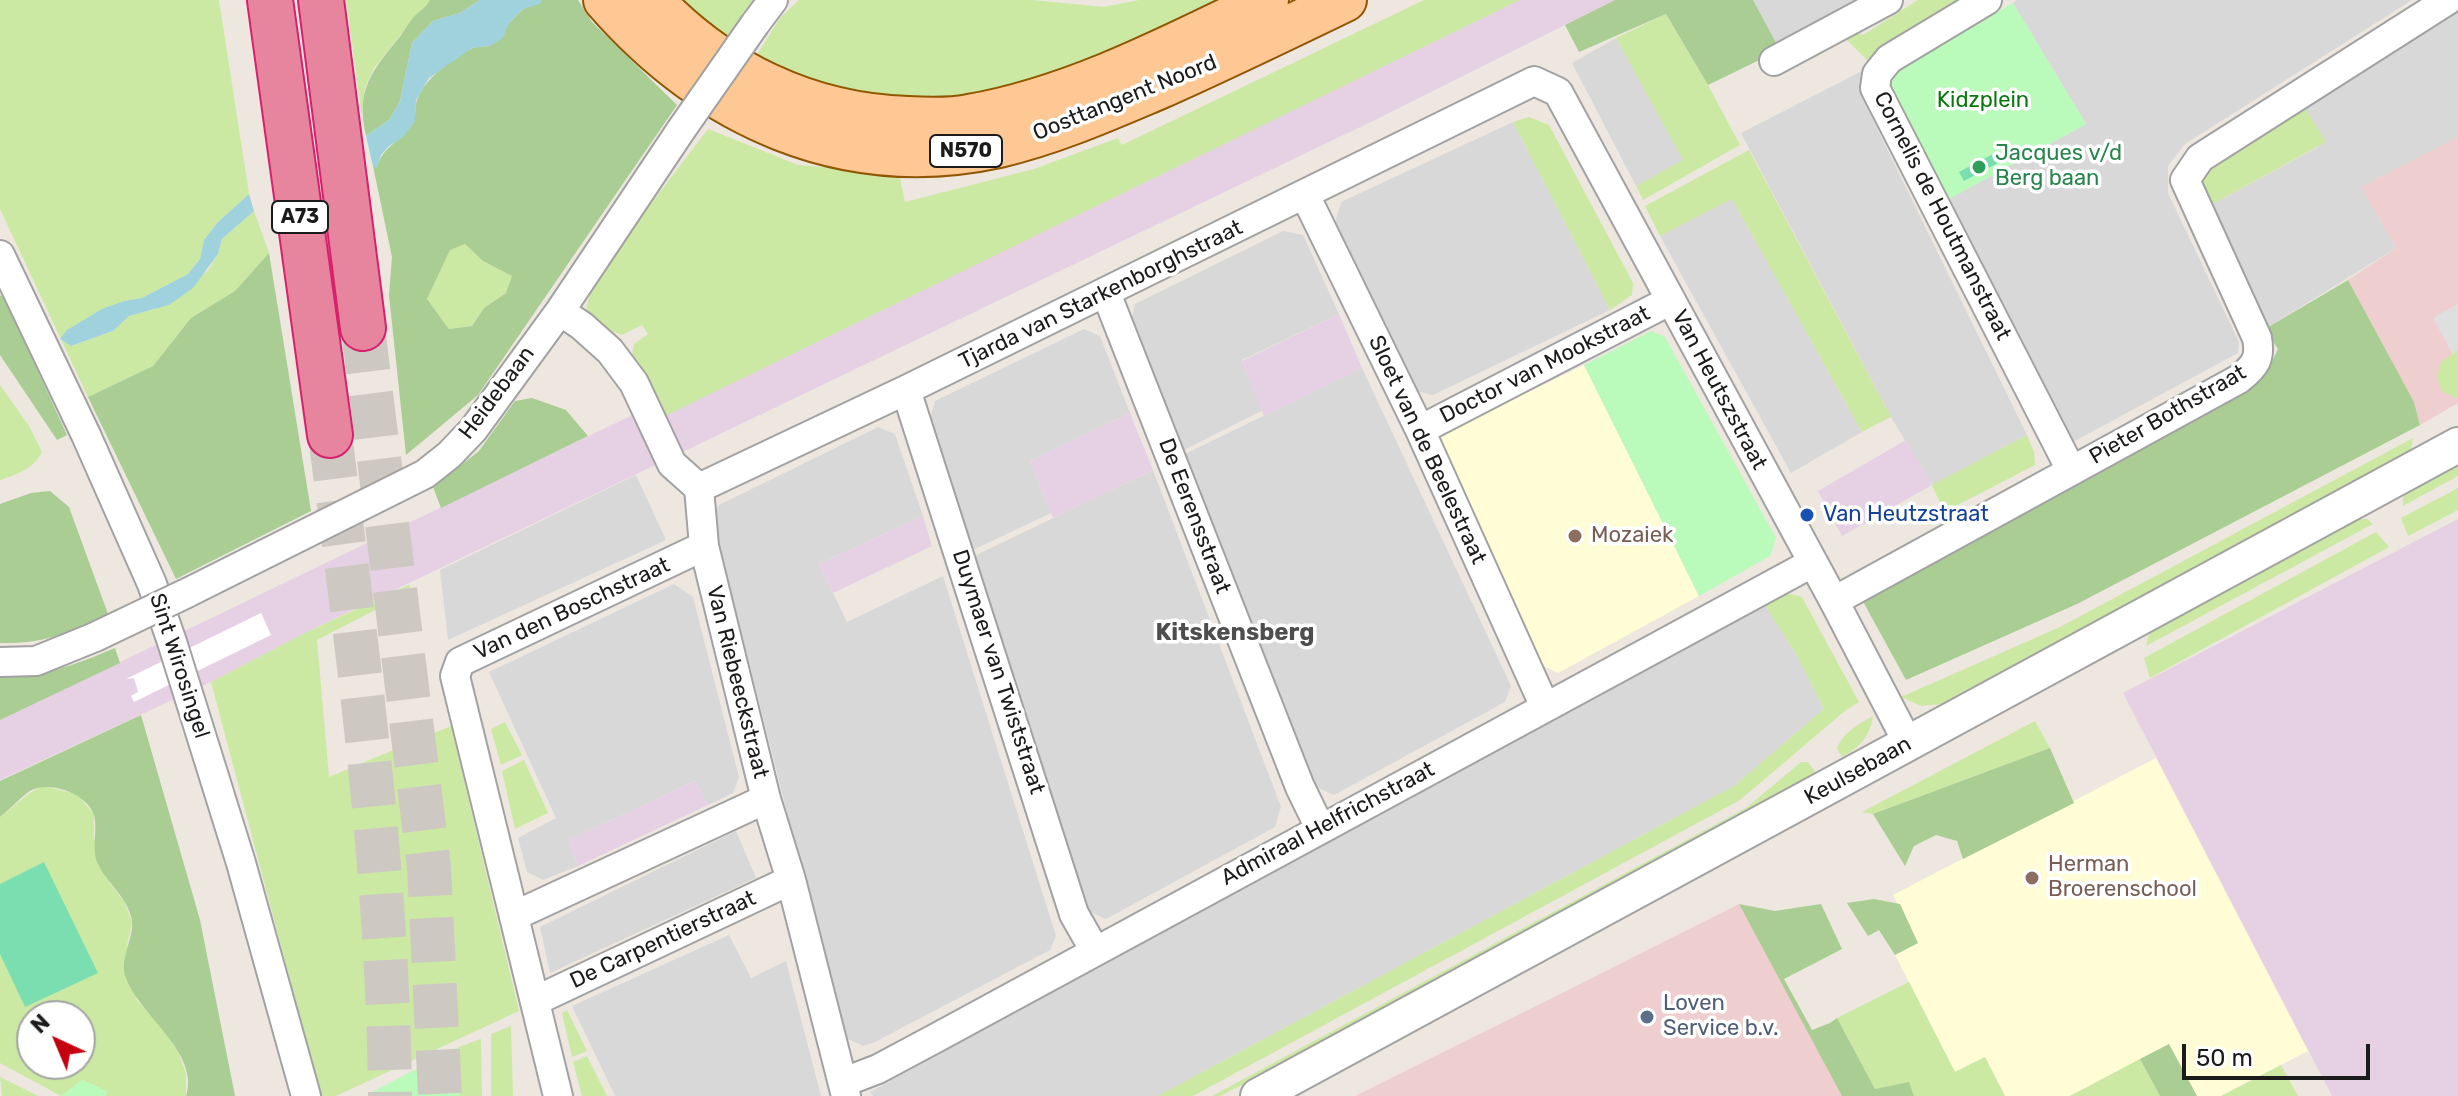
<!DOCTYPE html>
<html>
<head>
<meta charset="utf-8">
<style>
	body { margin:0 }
	#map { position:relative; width:2458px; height:1096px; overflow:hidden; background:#ede7e0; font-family:Rubik,sans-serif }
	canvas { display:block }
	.north { position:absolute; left:16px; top:1000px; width:80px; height:80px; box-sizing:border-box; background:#fff; border:2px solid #a4a4a4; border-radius:50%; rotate:316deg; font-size:22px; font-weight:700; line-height:32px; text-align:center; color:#1b1b1b }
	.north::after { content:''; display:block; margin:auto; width:28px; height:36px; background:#c5000f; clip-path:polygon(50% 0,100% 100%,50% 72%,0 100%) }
	.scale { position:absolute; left:2182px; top:1044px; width:188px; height:36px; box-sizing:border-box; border:4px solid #1b1b1b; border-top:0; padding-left:10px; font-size:24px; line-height:28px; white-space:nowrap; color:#1b1b1b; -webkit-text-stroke:6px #fff; paint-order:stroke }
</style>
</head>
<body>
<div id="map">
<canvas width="2458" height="1096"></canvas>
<div class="north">N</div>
<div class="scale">50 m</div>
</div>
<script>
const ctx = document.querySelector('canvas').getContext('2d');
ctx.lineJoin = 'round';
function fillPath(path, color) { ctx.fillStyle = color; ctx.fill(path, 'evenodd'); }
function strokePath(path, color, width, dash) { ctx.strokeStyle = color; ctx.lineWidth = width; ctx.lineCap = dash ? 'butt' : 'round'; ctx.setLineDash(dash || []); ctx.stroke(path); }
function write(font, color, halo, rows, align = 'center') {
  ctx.font = font + ' Rubik,sans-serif'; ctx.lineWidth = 7; ctx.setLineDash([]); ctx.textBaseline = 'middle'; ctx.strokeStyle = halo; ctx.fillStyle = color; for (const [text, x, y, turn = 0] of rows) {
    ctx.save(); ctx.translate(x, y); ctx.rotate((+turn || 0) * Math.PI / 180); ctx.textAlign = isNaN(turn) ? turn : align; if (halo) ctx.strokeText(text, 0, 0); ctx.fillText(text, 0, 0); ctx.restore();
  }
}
const residential = new Path2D(`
	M1753,0H1870L1780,50Z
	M2017,0H2412L2185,144L2168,166V193L2239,342L2238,353L2073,442L2062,437L1947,200L2086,124L2016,8L2013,3Z
	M2458,7V137L2361,187L2396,248L2265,329L2207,207L2318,147L2299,111Z
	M1616,38L1684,160L1636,186L1572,63Z
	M1866,69L1862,88L1867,108L2027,435L1932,485L1891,417L1741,133Z
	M1513,122L1610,310L1433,395L1412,390L1335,223L1341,202Z
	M1732,199L1862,432L1791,473L1660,236Z
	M1283,231L1303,235L1339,314L1242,360L1263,410L1184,450L1132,318L1135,304Z
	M1084,329L1100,336L1130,413L1030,461L1051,513L971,551L930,419L935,401Z
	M1362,368L1511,686L1505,702L1334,795L1316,787L1185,454Z
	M878,427L895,434L923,516L819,564L847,622L943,576L1056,936L1050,950L875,1042L863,1046L848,1039L841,1026L713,520L719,505Z
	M1153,470L1281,807L1275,827L1106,919L1088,911L972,557Z
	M636,475L666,540L448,640L440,570Z
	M674,584L693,597L739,777L733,793L708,805L695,781L569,840L578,866L543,880L527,872L518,838L556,818L489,672Z
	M1763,602L1796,654L1824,709L1734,786L1158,1096H873L870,1092Z
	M736,831L756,878L550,973L540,927Z
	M729,935L751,978L786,961L821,1096H615L572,1006Z`);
const commercial = new Path2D(`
	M2458,137V350L2452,353L2442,391L2458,399V403L2420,425L2414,402L2348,280L2396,248L2361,187Z
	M1739,904L1843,1096H1355L1558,995Z`);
const industrial = new Path2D(`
	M1493,0H1615L1379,118L305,633L211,682L0,780V720Z
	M1339,314L1362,368L1264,416L1242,361Z
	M1130,413L1153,470L1053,518L1030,461Z
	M1906,440L1932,485L1842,536L1818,491Z
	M923,516L932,546L833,593L819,564Z
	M2458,519V1096H2332L2123,693Z
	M695,781L708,805L578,866L569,840Z`);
const education = new Path2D(`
	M1584,365L1699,596L1558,673L1541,665L1435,437Z
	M2156,758L2308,1051L2221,1096H2197L2169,1044L2070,1096H2005L1985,1057L1955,1072L1895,955L1918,943L1893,895Z`);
const grass = new Path2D(`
	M0,0H219L249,194L217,223L204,240L200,259L188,274L142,298L124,301L60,339L72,346L113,331L129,316L169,305L208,270L218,254L222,239L254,211L269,253L235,291L191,318L153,366L88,397L0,209Z
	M346,0H430L426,8L414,18L374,68L365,87L362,116Z
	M676,0H760L726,42Z
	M799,0H1032L1104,7L1139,0H1220L1018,95L884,103L753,61L780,18Z
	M1424,0H1520L663,417L632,355L634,344L648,334L642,325L622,335L599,326L586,308L595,280L614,252L708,129L798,165L899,173L905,202L1034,169L1118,138L1122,145Z
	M1918,0H1958L1885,45L1869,62L1843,36L1853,31L1863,35Z
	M1666,14L1708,85L1740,145L1643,200L1636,186L1683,160L1616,38Z
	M2305,108L2326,142L2207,207L2199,178Z
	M1529,117L1549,125L1633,283L1632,295L1610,310L1513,122Z
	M1749,150L1891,417L1862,432L1732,199L1660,236L1645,206Z
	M465,244L483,261L512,276L506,293L484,308L472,326L449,329L427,299L450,250Z
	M2458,350V399L2442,391L2437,378L2441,362Z
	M0,385L29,426L42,452C33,469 18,474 0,480Z
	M2027,435L2034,452L2035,465L1944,512L1932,485Z
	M2413,438L2410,454L1941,704L1921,706L1901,697L2060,627Z
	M2458,462V476L2403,506V498L2407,490Z
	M2458,488V510L2408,536L2401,518Z
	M2354,519H2367L2373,524L2146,646L2150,631Z
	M2376,532L2389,547L2150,678L2144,658Z
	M410,584V592L317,640L329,777L451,726L519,1011L336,1096H321L211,682L305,633Z
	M1784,592L1802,597L1859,702L1846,710L1740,800L1193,1096H1158L1734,786L1824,709L1796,654L1763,602Z
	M1873,716C1870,737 1859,748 1842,757L1837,749C1842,733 1859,724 1873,716Z
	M2035,721L2050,748L1873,814L1862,812Z
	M505,722L522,755L501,765L491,729Z
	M524,760L548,813L515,829L502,771Z
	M1801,762H1808L1816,773L1333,1039L1220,1096H1212L1746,808Z
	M43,786L77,794L94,814V838L110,883L125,903L132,923L127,945L137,1000L162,1027L178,1052L186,1073V1096H105L107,1092L83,1080L61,1096L0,1063V817C15,806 26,793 43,786ZM32,1016H80V1064H32Z
	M1909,982L1955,1072L1985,1057L2005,1096H1914L1908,1083L1875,1089L1837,1018Z
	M567,1010L587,1051L572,1057L562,1013Z
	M511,1026L513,1096H491V1034Z
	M481,1039L482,1096H460L459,1047Z
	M587,1056L607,1096H582L573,1062Z
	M2140,1059L2160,1096H2070Z
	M2281,1065L2298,1096H2221Z
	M0,1077L38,1096H2Z`);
const forest = new Path2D(`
	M430,0H480L460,13L433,21L412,43L400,101L390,119L366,136C356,91 370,73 398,39C403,33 407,25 413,18C419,11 425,9 430,0Z
	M527,0H578L592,22L677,105L478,395L406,455L389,295L392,257L373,166L377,167C384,144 401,143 412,124C417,117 414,108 417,100C423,81 453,56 471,49C476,46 484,47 490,46L509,23L529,3ZM465,244L483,261L512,276L506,293L484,308L472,326L449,329L427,299L450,250Z
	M1615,0H1753L1780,50L1708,85L1666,14L1579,52L1565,25Z
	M269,253L311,511L176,579L88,397L153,366L191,318L235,291Z
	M2348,280L2414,402L2420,425L2077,604L1906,680L1860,596L2258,381L2269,368L2278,349L2265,329Z
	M0,295L5,299L67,435L57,440L0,355Z
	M532,398L566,410L588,436L441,508L433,487L479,451L515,401Z
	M50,491L69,507L108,614C67,633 46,644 0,643V504L31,493Z
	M115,648L120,663L0,720V677C45,676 75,665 115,648Z
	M141,715L200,920L235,1096H186C201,1052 136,1013 125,975C120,958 134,938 132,921C129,899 107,883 98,864C91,849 98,830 94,815C87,793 46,778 27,793C18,800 10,809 0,817V781Z
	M2050,748L2074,803L1963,859L1957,841L1936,835L1914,846L1905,866L1873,814Z
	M1874,899L1900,904L1918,943L1895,955L1879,930L1868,936L1847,903Z
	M1739,904L1775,911L1821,904L1842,949L1784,979L1812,1030L1830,1023L1837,1018L1875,1089L1909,1082L1914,1096H1842Z
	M2169,1044L2197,1096H2160L2140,1059Z`);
const park = new Path2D(`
	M2013,3L2086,124L1947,200L1898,109L1891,85L1898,69Z
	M1651,331L1665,337L1776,538L1770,556L1699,596L1584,365Z
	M459,1047L460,1096H373L372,1092Z
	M82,1080L107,1091L105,1096H61Z`);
const pitch = new Path2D(`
	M1995,153L2000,162L1964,181L1959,172Z
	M44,862L98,973L25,1007L0,954V884Z`);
const parking = new Path2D(`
	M2458,304V350L2452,353L2433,318Z`);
const water = new Path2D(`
	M480,0H527L529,3L509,23L503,38L490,46L472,48L429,78L416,100L415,121L403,137L389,146L381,155L377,168L373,166L366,136L390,119L400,101L412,43L433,21L460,13Z
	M249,194L254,211L222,239L218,254L193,288L169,305L129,316L113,331L71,346L60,339L67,330L102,309L124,301L142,298L188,274L200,259L204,240L217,223Z`);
const pier = new Path2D(`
	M261,613L271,635L134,702L131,696L138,692L134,678L126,679Z`);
const stream = new Path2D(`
	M520,6L538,0`);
const motorwayTunnel = new Path2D(`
	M363,328L429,867L440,1096
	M330,435C358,655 388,874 390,1096`);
const minor = new Path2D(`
	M1987,0L1889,59L1877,74L1875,88L2071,470
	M755,24L773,0
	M1774,61L1888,0
	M1305,195L1420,430L1545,707
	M0,255L86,435L152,584L172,642L241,863L306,1096
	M1106,293L1300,787L1320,828
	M560,311L582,326L610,351L634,383L672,464L699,488L704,546L766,799L791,880L846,1096
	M906,390L1074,914L1095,951
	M1420,430L1671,300
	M699,488L906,390L1534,81L1558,92L1834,601L1908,743
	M187,593L425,474L449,455L473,430L560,311L681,130
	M1834,601L2239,379C2255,366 2261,359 2257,338L2185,180L2200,158L2448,0
	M0,662L36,661L95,637
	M514,916L766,799
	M535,1001L791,880
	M844,1082L878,1069L936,1038L1812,563
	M558,1096L455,676L460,662L704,546`);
const tertiary = new Path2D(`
	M1258,1096L2458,445`);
const primary = new Path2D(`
	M605,0C706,116 844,180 999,146C1054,133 1106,110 1158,88C1221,60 1283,30 1345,0
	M652,0C720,72 808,115 908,118C928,119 949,120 969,116C1073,98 1172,46 1267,0`);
const motorway = new Path2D(`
	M270,0L330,435
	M321,0L363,328`);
const minorBridge = new Path2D(`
	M681,130L755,24
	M95,637L187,593`);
const markers = [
	[1979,167,8,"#2e9e5b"],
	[1807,515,8,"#1a4fb4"],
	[1575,536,8,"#8d6e63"],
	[2032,878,8,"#8d6e63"],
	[1647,1017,8,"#5c6f8a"]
];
const shields = [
	[966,151,72],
	[300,217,56]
];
const shieldNames = [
	["N570",966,151],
	["A73",300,217]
];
const streetNames = [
	["Oosttangent Noord",1125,98,-22],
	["Cornelis de Houtmanstraat",1942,216,63],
	["Tjarda van Starkenborghstraat",1101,295,-26],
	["Doctor van Mookstraat",1545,365,-27],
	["Van Heutszstraat",1719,390,62],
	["Heidebaan",497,393,-53],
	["Pieter Bothstraat",2168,415,-30],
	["Sloet van de Beelestraat",1427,450,65],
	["De Eerensstraat",1194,516,69],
	["Van den Boschstraat",572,609,-25],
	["Sint Wirosingel",179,666,72],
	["Duymaer van Twiststraat",998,672,72],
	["Van Riebeeckstraat",737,682,76],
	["Keulsebaan",1858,771,-29],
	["Admiraal Helfrichstraat",1328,824,-28],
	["De Carpentierstraat",663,940,-25]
];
const parkNames = [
	["Kidzplein",1983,101]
];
const leisureNames = [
	["Jacques v/d",1995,154],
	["Berg baan",1995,179]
];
const transitNames = [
	["Van Heutzstraat",1823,515]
];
const educationNames = [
	["Mozaiek",1591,536],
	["Herman",2048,865],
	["Broerenschool",2048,890]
];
const serviceNames = [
	["Loven",1663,1004],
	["Service b.v.",1663,1029]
];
const neighbourhoodNames = [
	["Kitskensberg",1235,633]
];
fillPath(residential, '#d9d8d8');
fillPath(commercial, '#efcecf');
fillPath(industrial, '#e6d1e4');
fillPath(education, '#fffcd6');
fillPath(grass, '#cbe9a3');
fillPath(forest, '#a9cd93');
fillPath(park, '#bafaba');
fillPath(pitch, '#7bdeb1');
fillPath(parking, '#dfdfdf');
fillPath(water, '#9fd2dc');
fillPath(pier, '#fff');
strokePath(stream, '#9fd2dc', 8);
strokePath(motorwayTunnel, '#cec8c2', 44, [44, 22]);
strokePath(minor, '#a2a2a2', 32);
strokePath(tertiary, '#a2a2a2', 38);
strokePath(primary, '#915600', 46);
strokePath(motorway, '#d7216d', 48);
strokePath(minor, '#fff', 28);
strokePath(tertiary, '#fff', 34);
strokePath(primary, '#fdc894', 42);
strokePath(motorway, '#e7859e', 44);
strokePath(minorBridge, '#a2a2a2', 32, []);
strokePath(minorBridge, '#fff', 28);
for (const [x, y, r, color] of markers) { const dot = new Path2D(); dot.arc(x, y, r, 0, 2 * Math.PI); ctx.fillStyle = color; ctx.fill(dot); strokePath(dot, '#fff', 3); }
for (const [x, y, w] of shields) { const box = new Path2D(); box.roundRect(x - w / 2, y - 16, w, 32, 6); ctx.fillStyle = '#fff'; ctx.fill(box); strokePath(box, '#1b1b1b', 2); }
write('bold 20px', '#1b1b1b', null, shieldNames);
write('22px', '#1b1b1b', '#fff', streetNames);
write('22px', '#09780a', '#fff', parkNames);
write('22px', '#27864d', '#fff', leisureNames, 'left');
write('22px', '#164399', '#fff', transitNames, 'left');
write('22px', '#785e54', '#fff', educationNames, 'left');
write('22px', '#4e5e75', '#fff', serviceNames, 'left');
write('bold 24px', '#4e4e4e', '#fff', neighbourhoodNames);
</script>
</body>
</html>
